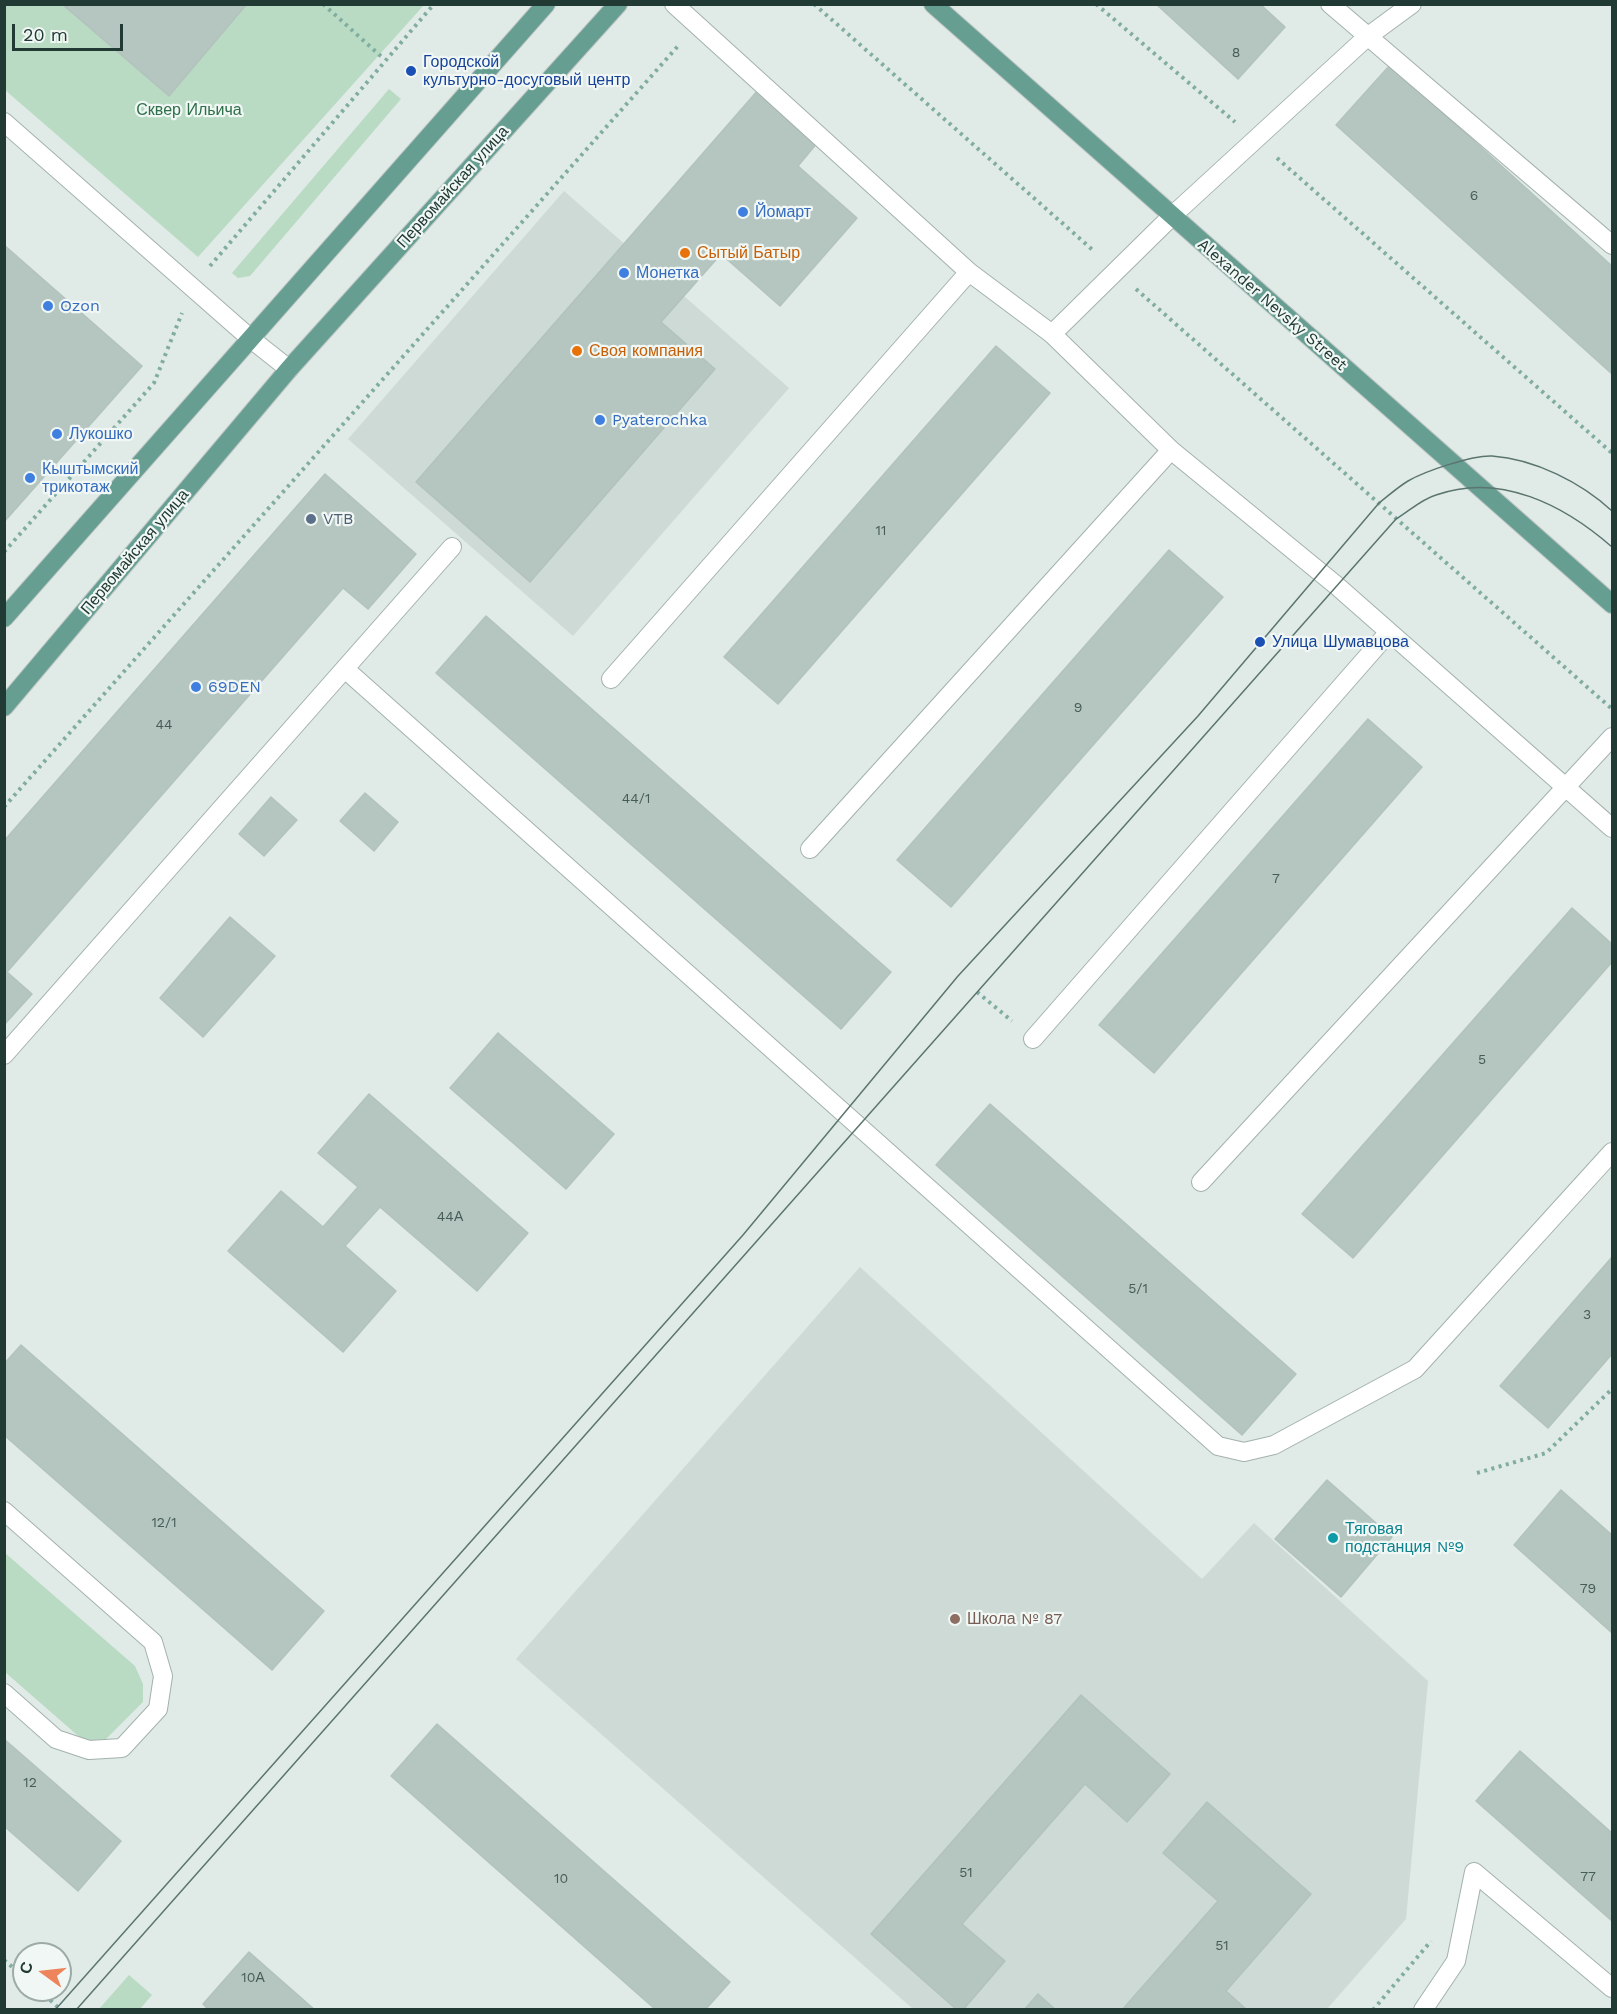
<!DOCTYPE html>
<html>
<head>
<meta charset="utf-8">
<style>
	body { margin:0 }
	#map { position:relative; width:1617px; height:2014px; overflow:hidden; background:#e0eae6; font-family:"Work Sans",sans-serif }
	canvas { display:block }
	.frame { position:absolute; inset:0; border:6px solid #213a34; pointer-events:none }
	.north { position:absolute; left:12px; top:1942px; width:60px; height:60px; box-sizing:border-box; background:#f0f7f4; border:2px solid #9daba7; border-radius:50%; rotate:285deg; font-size:16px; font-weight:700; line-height:24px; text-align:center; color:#213a34 }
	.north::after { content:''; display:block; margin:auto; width:21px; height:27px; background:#ed845b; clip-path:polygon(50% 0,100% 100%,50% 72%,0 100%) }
	.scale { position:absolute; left:12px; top:24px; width:111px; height:27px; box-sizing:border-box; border:3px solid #213a34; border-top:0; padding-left:8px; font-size:18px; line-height:21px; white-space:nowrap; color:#213a34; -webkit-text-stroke:4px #f0f7f4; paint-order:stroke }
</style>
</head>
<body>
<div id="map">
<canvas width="1617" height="2014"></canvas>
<div class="frame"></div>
<div class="north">С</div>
<div class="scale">20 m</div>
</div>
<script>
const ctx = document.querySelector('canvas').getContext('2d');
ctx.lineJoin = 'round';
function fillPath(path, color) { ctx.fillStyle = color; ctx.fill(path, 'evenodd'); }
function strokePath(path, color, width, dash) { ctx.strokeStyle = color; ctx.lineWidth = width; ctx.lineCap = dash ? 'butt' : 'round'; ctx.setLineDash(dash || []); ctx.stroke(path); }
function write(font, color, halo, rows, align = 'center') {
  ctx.font = font + ' "Work Sans",sans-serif'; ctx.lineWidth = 4.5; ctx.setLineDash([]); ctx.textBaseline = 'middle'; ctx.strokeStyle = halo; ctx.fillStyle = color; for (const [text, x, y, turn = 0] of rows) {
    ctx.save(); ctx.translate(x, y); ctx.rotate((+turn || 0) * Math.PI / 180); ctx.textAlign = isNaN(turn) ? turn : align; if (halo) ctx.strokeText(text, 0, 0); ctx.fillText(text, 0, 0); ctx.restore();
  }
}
const built = new Path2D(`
	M564,191L789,388L573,636L348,439Z
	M860,1267L1202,1579L1254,1523L1428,1681L1406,1919L1327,2009H913L516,1659Z`);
const green = new Path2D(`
	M5,5H424L198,257L5,90Z
	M389,89L401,99L250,276L238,278L232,273Z
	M5,1553L135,1666L143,1684V1702L106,1739L84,1741L5,1672Z
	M129,1975L152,1995L140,2009H99Z`);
const building = new Path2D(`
	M62,4H245L246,5L169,96Z
	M1156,4H1260L1285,27L1238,79Z
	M1390,65L1612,266V374L1336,125Z
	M759,89L818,142L798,166L857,218L780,306L721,254L661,322L715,369L530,582L416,482Z
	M4,245L142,366L4,522Z
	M996,346L1050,393L778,704L724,657Z
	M325,474L416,554L368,609L343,588L7,972L32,994L4,1025V841Z
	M1169,550L1223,597L951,907L897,860Z
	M486,616L891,972L841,1029L436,673Z
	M1368,719L1422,767L1154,1073L1099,1025Z
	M365,793L398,822L374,851L340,821Z
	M271,797L297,820L264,856L239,834Z
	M1572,908L1612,944V962L1353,1258L1302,1214Z
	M230,917L275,956L203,1037L160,998Z
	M498,1033L614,1134L566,1189L450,1088Z
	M369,1094L528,1233L477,1291L380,1207L345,1246L396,1291L343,1352L228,1251L281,1191L323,1227L358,1187L318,1153Z
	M990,1104L1296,1374L1242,1435L936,1165Z
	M1612,1257V1354L1548,1428L1500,1386Z
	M21,1345L324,1611L272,1670L4,1435V1364Z
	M1327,1480L1392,1537L1341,1597L1275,1539Z
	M1561,1490L1612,1535V1633L1514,1545Z
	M1081,1695L1170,1774L1127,1822L1085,1784L962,1924L1005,1961L963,2010H957L871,1934Z
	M437,1724L730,1982L705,2010H656L391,1776Z
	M4,1739L121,1841L78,1891L4,1826Z
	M1520,1751L1612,1833V1921L1476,1801Z
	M1207,1802L1311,1894L1226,1991L1247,2010H1122L1218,1901L1163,1853Z
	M249,1952L315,2010H209L203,2004Z
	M1038,1994L1056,2010H1024Z`);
const path = new Path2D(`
	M323,4L384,59
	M814,4L1095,252
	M1096,4L1235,122
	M1277,158L1612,453
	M210,266L434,4
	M1136,289L1612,709
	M4,552L154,383L182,313
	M4,807L678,46
	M977,992L1012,1021
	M1477,1473L1546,1453L1612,1389
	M4,1960L24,1977
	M39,1990L61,2010
	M1373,2010L1431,1941`);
const minor = new Path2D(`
	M674,4L969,272L1052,334L1171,450L1337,586L1612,828
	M1330,4L1612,245
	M4,122L251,339L289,369
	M1052,334L1172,216L1367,37L1412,4
	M345,669L1218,1446L1244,1452L1274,1445L1415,1369L1612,1152
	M611,679L969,272
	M810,849L1171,450
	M1033,1039L1389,632
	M4,1055L452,547
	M1201,1182L1612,737
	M4,1511L153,1642L163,1676L158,1709L122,1748L89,1750L56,1739L4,1693
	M1474,1872L1612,1988
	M1423,2010L1456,1961L1474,1872`);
const major = new Path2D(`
	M933,4L1612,604
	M4,618L546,4
	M4,707L289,369L618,4`);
const tram = new Path2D(`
	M55,2010L743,1235L958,976L1198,716L1379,503C1388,496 1398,487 1408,481C1425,471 1473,455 1492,456C1535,459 1582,483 1612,511
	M76,2010L1396,519C1409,511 1422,499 1436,495C1500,472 1564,505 1612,547`);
const markers = [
	[411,71,6,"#1a4fb4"],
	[743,212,6,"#3f7fe0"],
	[685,253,6,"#e8710a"],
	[624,273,6,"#3f7fe0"],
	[48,306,6,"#3f7fe0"],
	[577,351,6,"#e8710a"],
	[600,420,6,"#3f7fe0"],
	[57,434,6,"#3f7fe0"],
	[30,478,6,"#3f7fe0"],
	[311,519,6,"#5c6f8a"],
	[1260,642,6,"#1a4fb4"],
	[196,687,6,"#3f7fe0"],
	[1333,1538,6,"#0f9aa8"],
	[955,1619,6,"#8d6e63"]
];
const numberNames = [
	["8",1236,53],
	["6",1474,196],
	["11",881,531],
	["9",1078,708],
	["44",164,725],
	["44/1",636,799],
	["7",1276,879],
	["5",1482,1060],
	["44А",450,1217],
	["5/1",1138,1289],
	["3",1587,1315],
	["12/1",164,1523],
	["79",1588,1589],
	["12",30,1783],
	["51",966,1873],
	["77",1588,1877],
	["10",561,1879],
	["51",1222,1946],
	["10А",253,1978]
];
const transitNames = [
	["Городской",423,62],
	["культурно-досуговый центр",423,80],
	["Улица Шумавцова",1272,642]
];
const parkNames = [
	["Сквер Ильича",189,110]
];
const streetNames = [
	["Первомайская улица",453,187,-48],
	["Alexander Nevsky Street",1272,305,41],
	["Первомайская улица",135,552,-50]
];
const shopNames = [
	["Йомарт",755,212],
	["Монетка",636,273],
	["Ozon",60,306],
	["Pyaterochka",612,420],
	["Лукошко",69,434],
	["Кыштымский",42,469],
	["трикотаж",42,487],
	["69DEN",208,687]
];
const foodNames = [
	["Сытый Батыр",697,253],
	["Своя компания",589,351]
];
const serviceNames = [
	["VTB",323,519]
];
const cultureNames = [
	["Тяговая",1345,1529],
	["подстанция №9",1345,1547]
];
const educationNames = [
	["Школа № 87",967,1619]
];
fillPath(built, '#cedad5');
fillPath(green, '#b9dbc3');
fillPath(building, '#b5c5bf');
strokePath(building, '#b2c3bd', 1.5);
strokePath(minor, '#a3b2ad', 20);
strokePath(major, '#bcc4c2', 20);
strokePath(path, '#81ada1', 4, [3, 4.5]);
strokePath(minor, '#fff', 18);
strokePath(major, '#669e92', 18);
strokePath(tram, '#5b756f', 1.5);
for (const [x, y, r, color] of markers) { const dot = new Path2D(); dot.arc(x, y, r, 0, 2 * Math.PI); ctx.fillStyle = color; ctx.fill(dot); strokePath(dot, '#f0f7f4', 2); }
write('14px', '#465d57', null, numberNames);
write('16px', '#164399', '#f0f7f4', transitNames, 'left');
write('16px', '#2d6f49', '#f0f7f4', parkNames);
write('16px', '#213a34', '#f0f7f4', streetNames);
write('16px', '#366cbe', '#f0f7f4', shopNames, 'left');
write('16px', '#c56008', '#f0f7f4', foodNames, 'left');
write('16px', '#4e5e75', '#f0f7f4', serviceNames, 'left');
write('16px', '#0d838f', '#f0f7f4', cultureNames, 'left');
write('16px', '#785e54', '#f0f7f4', educationNames, 'left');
</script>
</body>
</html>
